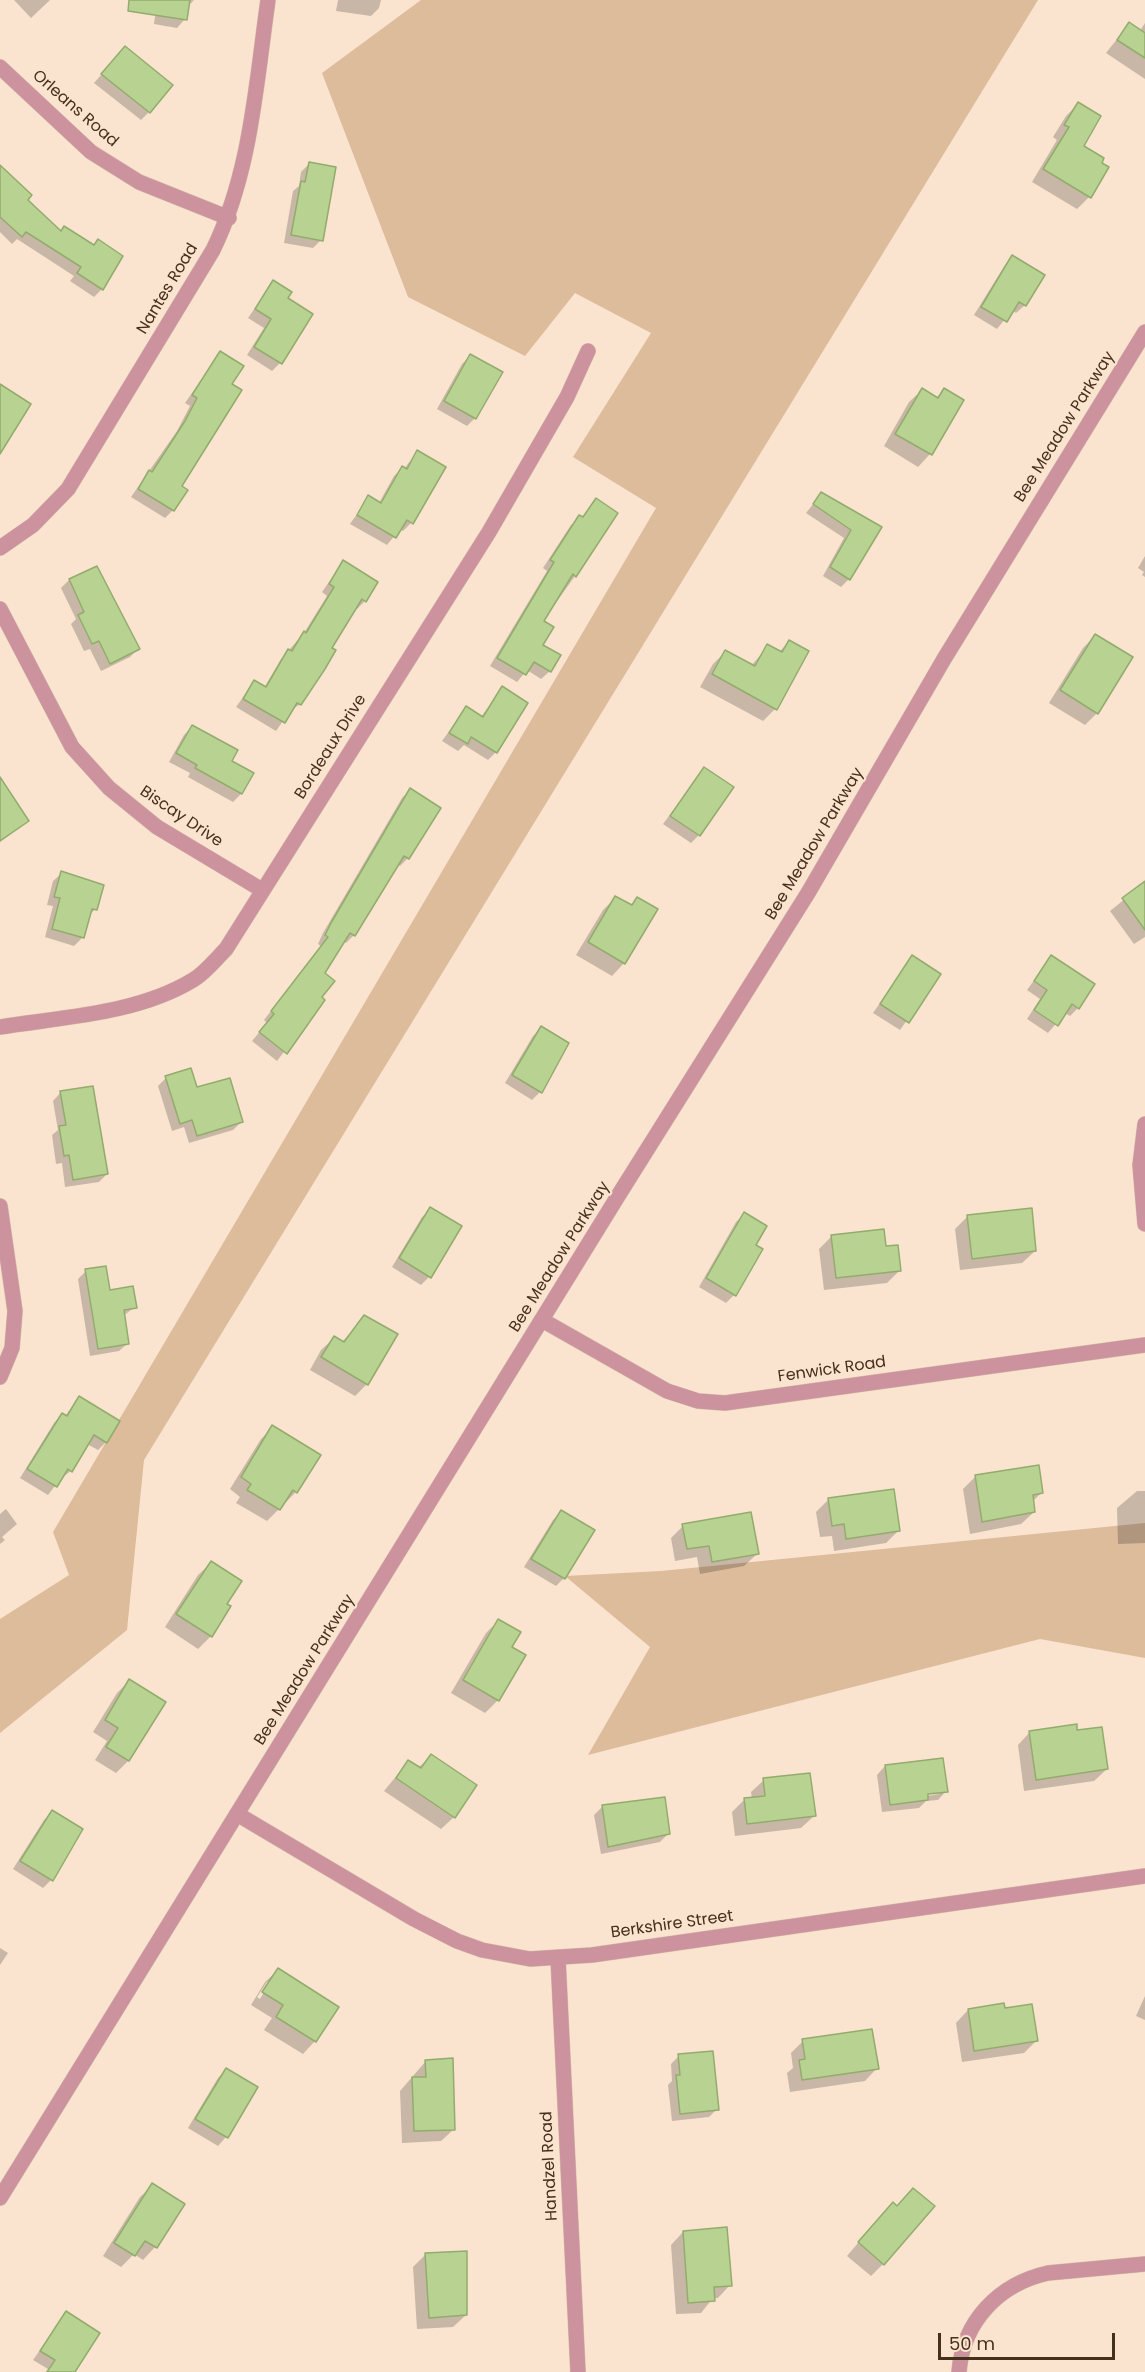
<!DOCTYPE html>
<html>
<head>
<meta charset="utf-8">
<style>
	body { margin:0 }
	#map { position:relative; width:1145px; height:2372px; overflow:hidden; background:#fae4d0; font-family:Poppins,sans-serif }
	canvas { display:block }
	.scale { position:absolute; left:938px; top:2333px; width:177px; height:27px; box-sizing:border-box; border:3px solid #45301b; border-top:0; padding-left:8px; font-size:18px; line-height:21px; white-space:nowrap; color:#45301b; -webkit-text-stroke:4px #fae4d0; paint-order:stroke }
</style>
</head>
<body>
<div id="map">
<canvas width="1145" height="2372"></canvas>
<div class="scale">50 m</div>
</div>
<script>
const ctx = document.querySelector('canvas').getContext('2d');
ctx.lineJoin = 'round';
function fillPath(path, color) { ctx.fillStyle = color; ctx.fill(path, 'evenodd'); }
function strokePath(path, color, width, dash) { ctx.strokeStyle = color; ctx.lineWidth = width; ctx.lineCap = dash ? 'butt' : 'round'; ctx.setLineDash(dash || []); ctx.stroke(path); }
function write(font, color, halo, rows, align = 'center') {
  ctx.font = font + ' Poppins,sans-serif'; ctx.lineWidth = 4.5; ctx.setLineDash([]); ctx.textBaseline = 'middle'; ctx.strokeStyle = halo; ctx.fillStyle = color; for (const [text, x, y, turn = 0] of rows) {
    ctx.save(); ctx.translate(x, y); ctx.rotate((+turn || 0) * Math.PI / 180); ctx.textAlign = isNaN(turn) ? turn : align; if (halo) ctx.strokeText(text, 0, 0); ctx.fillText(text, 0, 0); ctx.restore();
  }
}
const green = new Path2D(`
	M421,0H1038L144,1460L127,1630L0,1733V1619L69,1575L53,1532L656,508L573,457L651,333L575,293L525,356L408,297L322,73Z
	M1145,1523V1658L1040,1639L588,1755L650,1647L565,1576L661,1571Z`);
const shadow = new Path2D(`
	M14,0H50L31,18Z
	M150,0H194L188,6L185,19L177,28L154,24L157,1Z
	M338,0H381L379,8L371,16L336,11Z
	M1145,23V79L1106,53L1129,24L1140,31Z
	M117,57L149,112L141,120L94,83Z
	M1078,104L1082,146L1100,163L1089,197L1077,209L1032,182L1057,140L1053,137L1066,116Z
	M309,164L321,240L313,248L284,243L293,191L299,186L301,172Z
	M0,175L60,232L64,227L102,289L94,297L70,281L74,276L17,239L12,244L0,232Z
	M1013,257L1025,305L1016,313L1012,310L997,329L974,315L1005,265Z
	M273,282L286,299L280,363L272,371L247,355L264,328L248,318Z
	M220,353L230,384L180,487L173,510L165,518L131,497L177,431L190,406L185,403Z
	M470,356L475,418L467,426L437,409L462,364Z
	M922,390L936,398L944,390L962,400L930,454L918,467L884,446L909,402Z
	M417,452L411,523L403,531L400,529L387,545L350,524L369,497L379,503L394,476L402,468L404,469Z
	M822,493L880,528L849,579L841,587L823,576L844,538L806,513Z
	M596,500L575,576L542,622L541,646L550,671L541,679L527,670L517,682L490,666L547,571L543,568L571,525L581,518Z
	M1145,556V577L1142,575L1144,572L1138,568Z
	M343,562L365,601L357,609L354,607L300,704L290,711L276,731L236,707L254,682L264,688L281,659L304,633L327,596L322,592Z
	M97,568L138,649L130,657L101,671L90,649L84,651L71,624L76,619L61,588L69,580Z
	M1095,636L1097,713L1085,725L1049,703L1083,648Z
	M789,642L775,709L763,721L700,687L713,664L725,652L751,666L768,646L779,652Z
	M502,688L496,752L488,760L464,745L458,751L442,741L466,708L481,717Z
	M192,727L230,762L241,794L233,802L188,777L190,773L169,762L184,735Z
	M704,769L699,835L691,843L663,824Z
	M0,780L28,821L0,842Z
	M410,790L408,858L400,866L397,864L354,935L346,943L343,941L323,973L320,998L323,1000L277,1061L252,1041L267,1023L264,1020L321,946L318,944L323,933L402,798Z
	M62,873L95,909L88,917L82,938L74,946L45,937L53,906L47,905L53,881Z
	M1145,883V937L1134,944L1110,911Z
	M615,898L630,906L637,899L624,963L612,976L576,955L603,910Z
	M912,957L939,975L900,1030L873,1013Z
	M1051,957L1078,1008L1070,1016L1065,1013L1048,1033L1027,1019L1040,999L1027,990Z
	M541,1028L540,1092L532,1100L505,1083L533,1036Z
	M166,1078L196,1089L242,1121L233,1130L189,1143L184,1127L172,1131L158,1086Z
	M61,1092L107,1174L99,1182L65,1187L62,1163L56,1164L52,1135L58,1130L53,1101Z
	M431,1209L429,1277L421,1285L392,1267L422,1217Z
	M744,1214L754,1246L734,1295L726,1303L699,1287L736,1222Z
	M967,1217L1035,1251L1022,1263L960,1270L955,1229Z
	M832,1236L885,1248L900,1270L887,1283L824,1290L819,1249Z
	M86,1271L109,1292L135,1307L123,1316L128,1343L119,1351L90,1356L78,1279Z
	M365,1317L367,1384L355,1396L310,1370L321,1350L334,1338L342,1342Z
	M79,1398L106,1442L98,1450L87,1444L71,1471L61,1478L48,1495L20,1478L54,1423L62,1414L65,1416Z
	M273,1427L319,1455L296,1492L267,1521L236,1503L240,1497L230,1489L261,1439Z
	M975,1477L1041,1493L1032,1502L1034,1512L1021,1524L970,1534L963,1489Z
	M1137,1491H1145V1543L1118,1544L1117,1508Z
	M829,1499L898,1531L886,1543L834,1551L832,1536L820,1537L816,1512Z
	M6,1509L17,1524L2,1537L5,1540L0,1544V1514Z
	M561,1512L564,1578L556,1586L524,1567L553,1520Z
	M683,1526L757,1554L744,1566L700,1574L697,1557L675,1561L671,1538Z
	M211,1563L225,1604L229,1607L211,1636L198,1649L165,1627L198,1575Z
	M499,1620L510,1648L524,1656L498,1700L485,1713L451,1693L486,1633Z
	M129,1681L164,1702L128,1761L116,1773L95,1760L107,1741L93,1732L117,1693Z
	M1030,1732H1076L1107,1769L1094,1781L1024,1791L1018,1745Z
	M431,1756L454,1817L441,1829L384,1791L408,1762L418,1768Z
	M885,1766L946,1791L938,1800L926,1801L919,1808L882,1812L877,1775ZM939,1791V1794L921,1797L920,1794Z
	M764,1780L814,1816L801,1828L735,1836L732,1812L744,1800L752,1799L751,1792Z
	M603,1806L668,1834L660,1842L601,1854L594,1815Z
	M52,1812L51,1880L43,1888L13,1869L44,1820Z
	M0,1948L8,1953L0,1965Z
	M278,1970L337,2007L315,2041L303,2054L264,2030L272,2018L251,2005L265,1982ZM267,1982H270L260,1999L257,1997Z
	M1145,1996V2020L1136,2016Z
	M968,2010H1003L1037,2040L1024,2053L962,2062L956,2023Z
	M803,2041L877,2068L865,2081L790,2092L787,2073L793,2068L791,2053Z
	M679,2056L717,2109L709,2117L672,2121L668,2085L672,2081L671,2064Z
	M426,2061L454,2129L441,2141L402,2143L400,2091Z
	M226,2070L256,2088L226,2137L218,2146L188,2128L218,2078Z
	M153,2185L183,2204L155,2247L143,2260L134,2254L121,2267L103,2256L140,2197Z
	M913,2190L883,2264L871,2276L847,2256L881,2216L896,2207Z
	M683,2232L730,2285L718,2298H713L701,2313L676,2314L671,2245Z
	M426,2254L466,2315L453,2327L417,2329L413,2267Z
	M66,2313L73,2372H46L48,2369L33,2360Z`);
const building = new Path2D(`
	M129,0H190L187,20L128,11Z
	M1129,22L1145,33V58L1117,40Z
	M125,46L173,85L150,113L101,74Z
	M1078,102L1101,116L1084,146L1104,158L1102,163L1109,167L1091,198L1043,169L1069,127L1064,125Z
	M309,162L336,167L323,241L291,235L301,181L305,182Z
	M0,165L32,195L28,200L61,231L64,226L94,245L98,239L123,256L103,290L77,273L81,267L26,232L22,237L0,217Z
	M1012,255L1045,275L1026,306L1019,302L1007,322L981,307Z
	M273,280L292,292L288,298L313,314L282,364L254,347L271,319L255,309Z
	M220,351L244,366L232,384L242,390L182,486L188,490L174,511L138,489L149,470L152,472L185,421L197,398L192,395Z
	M470,354L503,372L476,419L444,401Z
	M0,384L31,404L0,454Z
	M922,388L938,398L944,388L964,400L932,455L895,434Z
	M417,450L446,467L413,524L407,520L396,538L357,515L368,495L381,503L402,466L407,469Z
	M821,492L882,527L850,580L830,567L851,530L813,504Z
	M596,498L618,513L576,577L573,574L544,621L554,627L543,645L561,655L551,672L534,662L526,675L497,658L554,562L550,560L579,515L583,517Z
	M343,560L378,582L366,602L362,599L332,648L336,650L325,669L301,705L297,703L285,723L243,699L254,680L266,687L288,649L292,651L304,631L306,633L334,587L329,584Z
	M97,566L140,649L110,664L99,641L92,644L78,615L84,612L69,579Z
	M1095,634L1133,657L1098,714L1060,690Z
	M789,640L809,651L777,710L712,674L725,650L755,666L767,644L782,652Z
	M502,686L528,703L497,753L471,737L468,744L449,733L466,706L483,717Z
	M192,725L238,750L232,761L254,773L242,794L195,768L197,765L176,753Z
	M704,767L734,787L700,836L670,816Z
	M0,777L29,821L0,841Z
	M410,788L441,808L409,859L404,856L355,936L350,933L325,973L335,981L322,997L325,1000L287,1054L259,1032L274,1014L271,1011L328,937L325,935L331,923Z
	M61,871L104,885L97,910L92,909L84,938L52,929L60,898L54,897Z
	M1145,881V930L1122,898Z
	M615,896L632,905L637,897L658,909L625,964L588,942Z
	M912,955L941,974L909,1023L880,1004Z
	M1051,955L1095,984L1079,1009L1072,1004L1058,1026L1034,1010L1047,990L1034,981Z
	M541,1026L569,1043L542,1093L512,1075Z
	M191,1068L197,1087L230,1078L243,1122L197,1136L192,1120L180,1124L165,1076Z
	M93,1086L108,1174L73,1180L69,1155L64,1156L59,1126L66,1125L60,1091Z
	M430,1207L462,1226L431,1278L399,1258Z
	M1032,1208L1036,1251L972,1259L967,1215Z
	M744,1212L767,1226L756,1245L763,1249L736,1296L706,1278Z
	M884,1229L886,1246L898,1245L901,1271L836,1278L831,1235Z
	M106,1266L110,1290L133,1286L137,1308L124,1310L129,1344L98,1349L85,1269Z
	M364,1315L398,1334L368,1385L321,1357L334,1336L344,1342Z
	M79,1396L120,1421L107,1443L94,1435L72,1472L68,1469L57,1487L27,1469L62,1413L67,1416Z
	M272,1425L321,1455L297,1493L293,1490L280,1510L247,1490L251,1484L241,1477Z
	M1039,1465L1043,1493L1033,1495L1035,1512L982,1522L975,1475Z
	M894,1489L900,1531L846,1539L844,1524L832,1526L828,1498Z
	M561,1510L595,1530L565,1579L531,1559Z
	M751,1512L759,1554L712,1562L709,1546L687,1549L682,1524Z
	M211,1561L242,1581L227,1604L231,1606L212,1637L176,1614Z
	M498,1619L521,1632L512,1647L526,1655L499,1701L463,1680Z
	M129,1679L166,1702L129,1761L106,1747L118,1728L105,1720Z
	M1077,1724V1730L1102,1727L1108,1769L1036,1780L1029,1731Z
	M431,1754L477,1785L455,1818L396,1778L408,1760L421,1768Z
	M943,1758L948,1792L928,1794V1800L890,1805L885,1765Z
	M810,1773L816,1816L747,1824L744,1798L765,1796L763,1778Z
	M665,1797L670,1834L608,1847L602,1805Z
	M52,1810L83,1829L53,1881L20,1861Z
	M278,1968L339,2007L316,2042L276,2017L283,2005L262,1992Z
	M1004,2003L1005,2008L1032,2004L1038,2041L974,2051L968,2009Z
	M872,2029L879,2069L802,2080L799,2060L805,2059L802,2039Z
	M713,2051L719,2110L680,2114L676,2075H680L678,2054Z
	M453,2058L455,2130L414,2131L412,2077H426L425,2060Z
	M226,2068L258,2087L228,2138L195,2119Z
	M152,2183L185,2204L157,2248L145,2241L135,2256L114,2243Z
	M913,2188L935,2206L884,2265L858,2242L893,2202L897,2206Z
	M727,2227L732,2286L714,2287L715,2301L688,2303L683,2231Z
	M467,2251V2315L429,2318L425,2253Z
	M66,2311L100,2333L75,2372H47L55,2360L40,2351Z`);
const minor = new Path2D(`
	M0,67L91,152L139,182L229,218
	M0,548L33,525L68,489L213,250C251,172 256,84 268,0
	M0,609L72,747L109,788L157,827L262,890
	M0,1027C63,1017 137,1014 193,980C205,973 216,959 226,949L489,532L567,397L588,351
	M1145,1124L1140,1165L1145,1224
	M0,1206L15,1311L12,1348L0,1377
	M542,1320L667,1391L698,1401L725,1403L1145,1345
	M237,1814L414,1919L457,1941L482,1950L530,1959L592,1955L1145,1876
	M558,1958L578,2372
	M959,2372C963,2321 999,2284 1048,2273L1145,2264`);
const tertiary = new Path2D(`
	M0,2198L618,1196L808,893L944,659L1145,332`);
const streetNames = [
	["Orleans Road",75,109,41],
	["Nantes Road",168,289,-59],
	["Bee Meadow Parkway",1065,427,-58],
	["Bordeaux Drive",331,747,-58],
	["Biscay Drive",181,817,34],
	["Bee Meadow Parkway",815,844,-59],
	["Bee Meadow Parkway",560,1257,-58],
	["Fenwick Road",832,1370,-8],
	["Bee Meadow Parkway",305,1670,-58],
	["Berkshire Street",672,1925,-8],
	["Handzel Road",550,2166,-93]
];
fillPath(green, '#ddbc9b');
fillPath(shadow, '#0003');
fillPath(building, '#b8d291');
strokePath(building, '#93ac6d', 1.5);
strokePath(minor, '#d6c0ac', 16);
strokePath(tertiary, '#d6c0ac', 16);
strokePath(minor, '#cc929e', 15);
strokePath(tertiary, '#cc929e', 15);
write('16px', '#45301b', '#fae4d0', streetNames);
</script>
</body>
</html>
